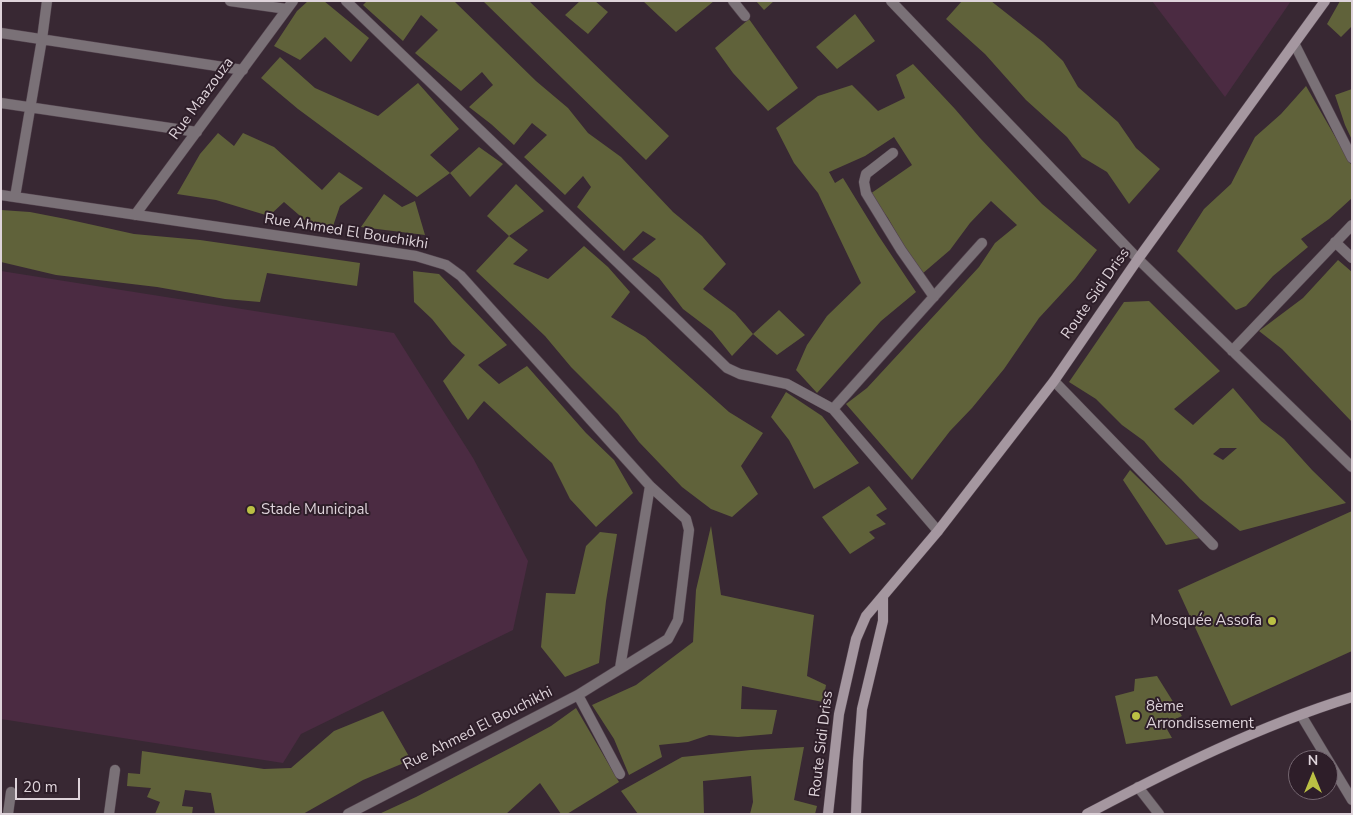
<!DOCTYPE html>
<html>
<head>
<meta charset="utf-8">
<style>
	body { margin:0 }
	#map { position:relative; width:1353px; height:815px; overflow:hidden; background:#382833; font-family:"Nunito Sans",sans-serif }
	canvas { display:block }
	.frame { position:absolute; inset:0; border:2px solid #ded3da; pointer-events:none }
	.north { position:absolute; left:1288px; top:750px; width:50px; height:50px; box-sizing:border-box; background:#2e1e29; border:1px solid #746670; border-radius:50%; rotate:0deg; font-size:14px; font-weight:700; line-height:20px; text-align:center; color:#ded3da }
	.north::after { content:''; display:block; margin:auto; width:18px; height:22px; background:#bbc044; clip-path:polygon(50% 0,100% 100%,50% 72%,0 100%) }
	.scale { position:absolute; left:15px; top:778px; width:65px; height:22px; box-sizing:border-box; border:2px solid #ded3da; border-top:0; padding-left:6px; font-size:15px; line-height:18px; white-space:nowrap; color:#ded3da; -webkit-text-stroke:4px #2e1e29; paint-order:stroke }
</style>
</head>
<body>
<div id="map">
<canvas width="1353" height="815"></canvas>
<div class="frame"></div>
<div class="north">N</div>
<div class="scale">20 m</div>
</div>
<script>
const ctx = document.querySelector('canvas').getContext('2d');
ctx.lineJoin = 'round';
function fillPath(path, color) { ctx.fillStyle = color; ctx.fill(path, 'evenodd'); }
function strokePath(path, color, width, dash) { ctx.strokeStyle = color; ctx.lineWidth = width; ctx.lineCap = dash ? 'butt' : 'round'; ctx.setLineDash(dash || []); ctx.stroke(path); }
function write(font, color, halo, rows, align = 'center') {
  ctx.font = font + ' "Nunito Sans",sans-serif'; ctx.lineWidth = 4; ctx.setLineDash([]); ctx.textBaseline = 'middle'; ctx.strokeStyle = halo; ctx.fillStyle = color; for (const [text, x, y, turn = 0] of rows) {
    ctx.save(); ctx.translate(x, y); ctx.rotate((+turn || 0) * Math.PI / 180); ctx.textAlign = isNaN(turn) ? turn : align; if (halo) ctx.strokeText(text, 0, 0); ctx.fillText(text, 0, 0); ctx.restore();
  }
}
const green = new Path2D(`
	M1152,1H1291L1225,97Z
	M1,271L394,333L473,458L528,561L513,630L301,734L283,763L1,719Z`);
const building = new Path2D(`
	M308,1H324L369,38L351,62L325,37L300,60L274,46L297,11Z
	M367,1H454L536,81L568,108L588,133L621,157L673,212L702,236L726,264L703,289L735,313L753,334L779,310L805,335L777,355L753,334L732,356L712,331L683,309L659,278L632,259L656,239L643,231L624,251L577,207L591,187L583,176L565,195L524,157L547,135L532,123L514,145L491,124L469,107L493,85L482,72L461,91L415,53L438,30L421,15L403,41L363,5Z
	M483,1H529L669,136L646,160Z
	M580,1H595L608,12L588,34L565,15Z
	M643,1H714L676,32Z
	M756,1H774L764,10Z
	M962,1H991L1043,42L1063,61L1078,87L1118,122L1136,148L1160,169L1129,204L1107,172L1082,157L1067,137L1026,100L985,54L946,19Z
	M1340,1H1352V26L1341,37L1327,24Z
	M855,14L875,41L837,69L816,47Z
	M749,19L798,88L768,111L733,73L715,48Z
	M280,57L315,88L378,116L418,83L459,129L430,155L450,173L417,197L298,109L261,78Z
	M913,64L955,109L980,138L1042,204L1097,250L1075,279L1039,318L1004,369L972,408L950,431L912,480L846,404L867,388L979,267L995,243L1017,225L991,201L970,223L950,250L922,274L905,248L888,218L870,194L912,165L894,137L865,156L829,172L835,183L843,178L878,235L916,292L881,321L817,393L796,370L807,345L827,316L861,283L818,193L794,163L776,128L818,96L852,85L878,111L905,98L896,75Z
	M1306,86L1352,166V198L1329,219L1301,239L1308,247L1273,276L1246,306L1236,310L1177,251L1204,209L1231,184L1255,137L1281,114Z
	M1352,89V140L1345,125L1335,95Z
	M218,133L234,146L243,133L274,147L322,190L339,172L363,188L340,206L333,226L306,221L284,202L269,216L216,200L177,194L200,154Z
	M479,147L503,164L470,197L450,173Z
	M516,184L544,211L509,236L487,216Z
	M384,194L402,207L415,201L425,235L361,227Z
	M1,210L30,212L66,219L134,234L200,240L360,263L357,286L267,273L260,302L225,299L157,287L56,275L1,262Z
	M509,236L528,250L513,264L548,279L584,246L608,267L630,292L611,317L645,337L729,412L763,433L741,466L758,494L732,517L711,509L682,487L639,442L618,414L571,367L545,336L476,271Z
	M1338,260L1352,272V422L1282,349L1259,331L1303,298Z
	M413,271L439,274L507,345L478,365L499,384L527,366L586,433L614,460L633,493L596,527L570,499L552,463L484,401L468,420L443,381L465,355L452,344L432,319L414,302Z
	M1149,301L1220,371L1174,409L1193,425L1233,388L1261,421L1284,439L1312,470L1346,503L1240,531L1200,499L1181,479L1160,460L1144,441L1122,425L1096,399L1069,382L1124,302ZM1220,448H1237L1223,460L1213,454Z
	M786,392L822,416L859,463L814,489L789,440L771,417Z
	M1130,470L1200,538L1166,545L1123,480Z
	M869,486L887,509L876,515L886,524L869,532L875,538L850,554L822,517Z
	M1352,511V651L1231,706L1178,590Z
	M711,526L721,595L814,615L807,676L826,685L823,702L742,686L741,709L777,710L772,734L738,737L709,735L688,742L659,745L662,757L629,775L614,739L592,705L636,685L693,642L696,590Z
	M600,532L617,534L606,601L599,663L565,677L541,647L546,593L575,594L586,546Z
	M1157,676L1182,716L1164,724L1172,738L1126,744L1115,696L1134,691L1135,679Z
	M576,708L619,782L567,814H561L540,783L506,814H379L416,797L516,745L551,726Z
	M383,711L411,760L363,780L303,814H215L211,793L185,790L182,806L193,807L192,814H155L160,802L147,797L151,788L127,786L128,773L140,774L142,751L264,769L291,768L334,731Z
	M804,747L794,800L817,806L815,814H750L753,802L751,776L703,781L704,814H638L621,791L682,757L751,750Z`);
const street = new Path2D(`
	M230,1L287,9
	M346,1L727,368L740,374L787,384L833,409L938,531
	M733,1L745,16
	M891,1L1138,259L1352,467
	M1,33L243,70
	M1295,45L1352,158
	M1,103L197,132
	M893,153L866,174L864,182L866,193L901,250L934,297
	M1,195L416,256L446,265L461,276L650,486L686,519L689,530L678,620L668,639L578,695L348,814
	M15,197L42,39L47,1
	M135,215L293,1
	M1335,242L1352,258
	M1232,351L1352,225
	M1054,381L1213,545
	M833,409L982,243
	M620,668L650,486
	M578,695L620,774
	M1301,715L1352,800
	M1138,787L1159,814
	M8,814L11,792
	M109,814L115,770`);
const secondary = new Path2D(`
	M828,814L839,714L856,639L866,616L938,531L1054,381L1138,259L1325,1
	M856,814L858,761L862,709L883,621V598
	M1087,814C1172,769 1259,726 1352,697`);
const markers = [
	[251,510,5,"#bbc044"],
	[1272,621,5,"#bbc044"],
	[1136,716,5,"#bbc044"]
];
const streetNames = [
	["Rue Maazouza",202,99,-54],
	["Rue Ahmed El Bouchikhi",346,232,9],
	["Route Sidi Driss",1096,294,-55],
	["Rue Ahmed El Bouchikhi",478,729,-27],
	["Route Sidi Driss",822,744,-83]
];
const poiNames = [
	["Stade Municipal",261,510],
	["Mosquée Assofa",1262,621,"right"],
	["8ème",1146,707],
	["Arrondissement",1146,724]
];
fillPath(green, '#4b2b42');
fillPath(building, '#60623a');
strokePath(street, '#53434e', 11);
strokePath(secondary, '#53434e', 11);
strokePath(street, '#7a7177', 10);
strokePath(secondary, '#a597a0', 10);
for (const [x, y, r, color] of markers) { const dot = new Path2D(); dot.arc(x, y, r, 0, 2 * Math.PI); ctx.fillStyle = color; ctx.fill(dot); strokePath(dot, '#2e1e29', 2); }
write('15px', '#ded3da', '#2e1e29', streetNames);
write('15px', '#ded3da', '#2e1e29', poiNames, 'left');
</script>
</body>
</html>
